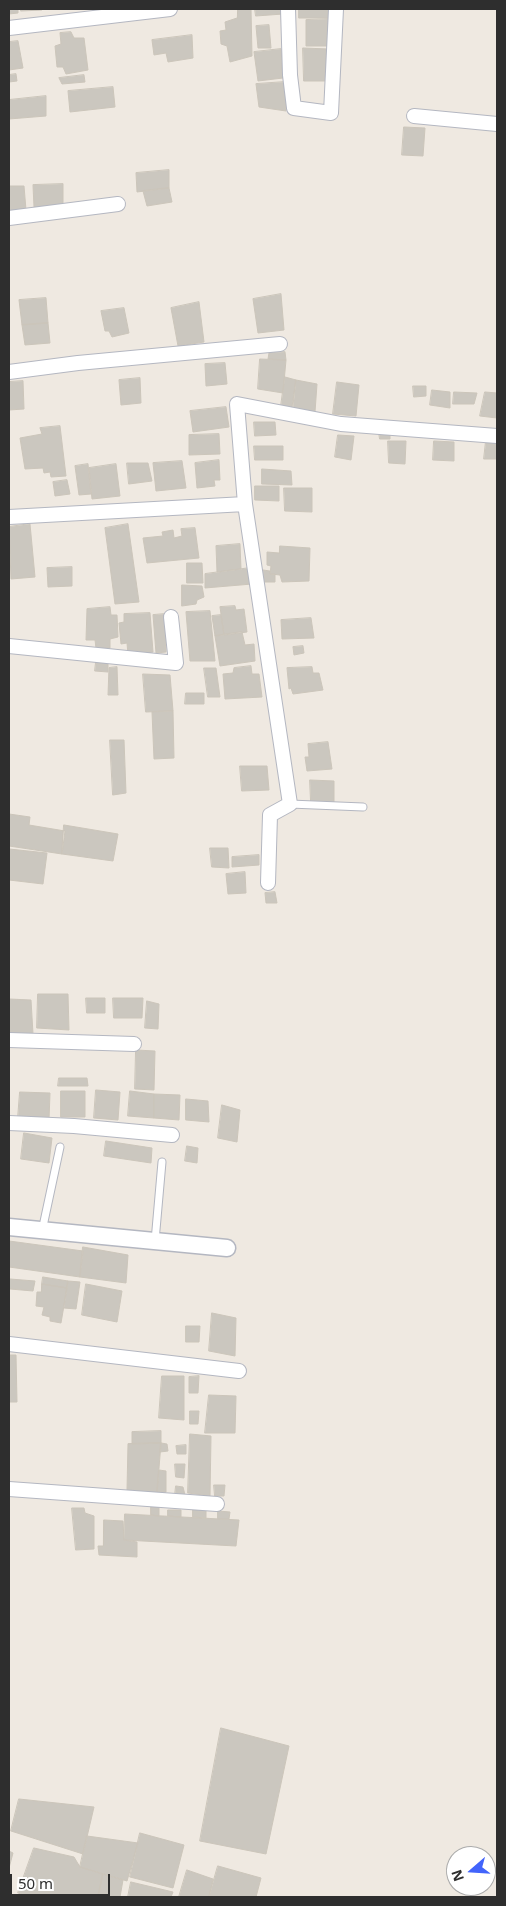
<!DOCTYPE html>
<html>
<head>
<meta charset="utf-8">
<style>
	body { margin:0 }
	#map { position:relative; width:506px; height:1906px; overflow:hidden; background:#efe9e1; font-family:"Noto Sans",sans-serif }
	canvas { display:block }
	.frame { position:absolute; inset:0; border:10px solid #2e2e2e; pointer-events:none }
	.north { position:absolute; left:446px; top:1846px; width:50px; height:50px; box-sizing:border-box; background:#fff; border:1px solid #ababab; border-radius:50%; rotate:251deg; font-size:14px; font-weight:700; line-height:20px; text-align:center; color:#2e2e2e }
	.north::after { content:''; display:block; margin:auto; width:18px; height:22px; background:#4264fb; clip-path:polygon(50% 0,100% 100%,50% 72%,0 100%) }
	.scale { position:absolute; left:10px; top:1874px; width:100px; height:22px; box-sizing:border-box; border:2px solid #2e2e2e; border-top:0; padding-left:6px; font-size:15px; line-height:18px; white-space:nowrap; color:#2e2e2e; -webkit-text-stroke:4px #fff; paint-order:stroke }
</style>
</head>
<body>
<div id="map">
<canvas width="506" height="1906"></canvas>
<div class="frame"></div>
<div class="north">N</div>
<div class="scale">50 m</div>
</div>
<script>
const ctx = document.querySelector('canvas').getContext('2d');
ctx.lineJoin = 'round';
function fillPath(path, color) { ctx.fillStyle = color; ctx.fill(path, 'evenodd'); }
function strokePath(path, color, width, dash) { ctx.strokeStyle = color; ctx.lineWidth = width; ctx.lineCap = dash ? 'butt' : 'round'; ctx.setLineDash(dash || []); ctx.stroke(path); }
const building = new Path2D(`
	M9,9H18V13L9,14Z
	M21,9H42V10L21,11Z
	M238,9H251L252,56L230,62L227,46L221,44L220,31L226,30L225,22L237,18Z
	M255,9H282L283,14L256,16Z
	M299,9H330V18H299Z
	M329,19V46H306V20Z
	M269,25L271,48H258L256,26Z
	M71,32L74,38H84L88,70L66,74L63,67H57L55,46L61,44L60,33Z
	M192,35L193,58L168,62L166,53L154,55L152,40Z
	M18,41L23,68L9,70V42Z
	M303,48L329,49L330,81H304Z
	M281,49L283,78L258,81L254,52Z
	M16,74L17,81L9,82V75Z
	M84,75L85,82L62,84L59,78Z
	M285,82L286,111L259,107L256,84Z
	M113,87L115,107L70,112L68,91Z
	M46,96V116L9,119V100Z
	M404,127L425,128L423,156L402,155Z
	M169,170V188L137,192L136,173Z
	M63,184V206L34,207L33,185Z
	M9,186H24L26,210L9,211Z
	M169,188L172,202L147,206L143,191Z
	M281,294L284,330L258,333L253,299Z
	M46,298L48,323L22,325L19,300Z
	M199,302L204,342L178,346L171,308Z
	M124,308L129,333L112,337L109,331H105L101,311Z
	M48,323L50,343L25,345L22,325Z
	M285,352L286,360L268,359L269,353Z
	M260,359L286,360L283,393L258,389Z
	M225,363L227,384L206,386L205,364Z
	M285,377L296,380L292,407L281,406Z
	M140,378L141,403L121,405L119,380Z
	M296,380L317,384L315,412L293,410Z
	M23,381L24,409L9,410V382Z
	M337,382L359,385L356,416L333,414Z
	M413,386H426V396L414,397Z
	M432,390L450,392V408L430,405Z
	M454,392L477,393L474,404H453Z
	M485,392L497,393V418L480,416Z
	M226,407L229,427L193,432L190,411Z
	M254,422H275L276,435L255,436Z
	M60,426L66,476L51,477L50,472L44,473L43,468L25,469L20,438L42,434L40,428Z
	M379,433H390V439H380Z
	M219,434L220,454L189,455V435Z
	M338,435L354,436L351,460L335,457Z
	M388,441H406L405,464L389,463Z
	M434,441L454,442V461L433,460Z
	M486,441L497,443V459H484Z
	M254,446H283V460H255Z
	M219,460L220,480H214L215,486L197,488L195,463Z
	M182,461L186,488L156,491L153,463Z
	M127,463H148L152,481L129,484Z
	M88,464L91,494L79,495L75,466Z
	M116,464L120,496L92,499L89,468Z
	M262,469L291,471L292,485L262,484Z
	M67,480L70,494L55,496L53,482Z
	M255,486H279V501L255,500Z
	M284,488H312V512L285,511Z
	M30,524L35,577L11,579L9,527Z
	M128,524L139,602L115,604L105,528Z
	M195,528L199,558L147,563L143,538L163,536L162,532L173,530L174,538L182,536L181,529Z
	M240,544L241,569L217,572L216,546Z
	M280,546L310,548L309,581L282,582L280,575L270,574L271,566L267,565V552L279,553Z
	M187,563H202L203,583H187Z
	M72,567V586L48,587L47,568Z
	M250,568L252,584L205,588V574Z
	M263,570L270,571V574H275V582H264Z
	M182,585L202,586L204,597L197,600L196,604L182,606Z
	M235,606L236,610L244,609L247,632L224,635L220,607Z
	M110,607L111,615H117L118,637L110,639V648H96L95,640H86L87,609Z
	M210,611L215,661H190L186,612Z
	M150,613L153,652L128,655L127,643L121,644L119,623L124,622V614Z
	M165,614L166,652L156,653L153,615Z
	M221,615L224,635L215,636L212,616Z
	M311,618L314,638L282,639L281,620Z
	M242,632L245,645L254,644L255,661L220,666L215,636Z
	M303,646L304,653L294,655L293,647Z
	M96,662H108V672L95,671Z
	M251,666L252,674H259L262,697L225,699L223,674L233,673L234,668Z
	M117,667L118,695H108L109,668Z
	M312,667L313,673H319L323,690L293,694L291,688L289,689L287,668Z
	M204,668H216L220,697H208Z
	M143,674L170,675L173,711L146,712Z
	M186,693H204V704H185Z
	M173,711L174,758L154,759L152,712Z
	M110,740H124L126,793L113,795Z
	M328,742L332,769L307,771L305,757H309L308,744Z
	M240,766H267L269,790L242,791Z
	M310,780L334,781V804L311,802Z
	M9,814L30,817L29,825L65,831L62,854L9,846Z
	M64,825L118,834L113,861L62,854Z
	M210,848H228L229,868L212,867Z
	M9,849L47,853L43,884L9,880Z
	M259,855V865L232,867V857Z
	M245,872L246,893L228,894L226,874Z
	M275,892L277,903H266L265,893Z
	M38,994H68L69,1030L37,1028Z
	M86,998H105V1013H87Z
	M113,998H143L142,1018H114Z
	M9,999L31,1000L33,1034L9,1033Z
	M147,1001L159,1004L158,1029L145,1028Z
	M136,1050L155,1051L154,1090L135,1089Z
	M59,1078H87L88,1086H58Z
	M96,1090L120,1092L118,1120L94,1118Z
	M61,1091H85V1117H61Z
	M130,1091L154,1094V1118L128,1116Z
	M20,1092L50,1093L49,1120L18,1118Z
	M154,1094L180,1095L179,1120L154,1118Z
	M186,1099L208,1101L209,1122L186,1120Z
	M222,1105L240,1110L237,1142L218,1138Z
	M24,1133L52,1138L49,1163L21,1159Z
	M106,1141L152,1148L151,1163L104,1156Z
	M187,1146L198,1148L197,1163L185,1161Z
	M9,1241L83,1251L80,1277L9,1267Z
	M83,1247L128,1255L126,1283L80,1277Z
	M43,1277L68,1281L67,1288L42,1284Z
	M10,1279L35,1281L33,1291L10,1289Z
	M68,1281L80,1282L76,1309L64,1308Z
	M42,1284L67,1288L61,1323L50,1321V1317L42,1315L44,1307L36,1306L37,1292H41Z
	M86,1284L122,1291L117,1322L82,1315Z
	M212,1313L236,1318L235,1356L209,1351Z
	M186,1326H200L199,1342H186Z
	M9,1355H16L17,1402H9Z
	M162,1376H184V1420L159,1418Z
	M199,1376L198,1393H189V1377Z
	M209,1395L236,1396L235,1433H205Z
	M190,1411H199L198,1424H190Z
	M161,1431V1443L132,1444V1432Z
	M190,1434L211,1436L210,1496L188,1493Z
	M161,1443L157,1493L127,1490L128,1444Z
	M161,1443L167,1444L168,1451L160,1452Z
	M186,1445V1454H177L176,1446Z
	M175,1464H185L184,1478L176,1477Z
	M159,1470L166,1471V1492L157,1493Z
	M214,1485H225L224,1496H215Z
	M176,1486L183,1487L185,1495H175Z
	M151,1507H159V1516L151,1515Z
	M72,1508H84L85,1513L94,1516V1549L76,1550Z
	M168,1510H181V1517L168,1516Z
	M193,1510H206V1518L193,1517Z
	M218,1511L230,1512L229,1519H218Z
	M125,1514L239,1520L236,1546L124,1540Z
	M104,1520L123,1521L124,1540L137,1542V1557L99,1555L98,1546H103Z
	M221,1728L289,1746L266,1854L200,1841Z
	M19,1799L94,1807L83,1854L11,1831Z
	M140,1833L184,1845L173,1888L130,1877Z
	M87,1836L138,1843L127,1881L80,1867Z
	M34,1848L74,1857L80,1867L103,1874L98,1897H30L18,1893Z
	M9,1851L13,1853L9,1868Z
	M218,1866L261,1878L256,1897H209Z
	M187,1870L213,1879L209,1897H179Z
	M103,1874L123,1880L120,1897H98Z
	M131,1882L173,1892L171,1897H128Z`);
const service = new Path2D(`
	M290,804L363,807
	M42,1231L60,1147
	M155,1241L162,1162`);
const minor = new Path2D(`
	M288,9L290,75L294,108L331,113L336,9
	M9,28L170,9
	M414,116L497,124
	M9,218L118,204
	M9,372L78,363L280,344
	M245,504L290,804L270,815L268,883
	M9,517L245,504L237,404L341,424L497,436
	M9,646L176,663L171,617
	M9,1040L134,1044
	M9,1123L74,1126L172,1135
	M9,1344L239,1371
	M9,1489L217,1504`);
const tertiary = new Path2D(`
	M9,1227L227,1248`);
fillPath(building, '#cbc7bf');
strokePath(building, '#cbc5ba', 1);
strokePath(service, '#b4b7c1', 9);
strokePath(minor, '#b4b7c1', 16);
strokePath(tertiary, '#b4b7c1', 19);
strokePath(service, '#fff', 7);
strokePath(minor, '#fff', 14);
strokePath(tertiary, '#fff', 16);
</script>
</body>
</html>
